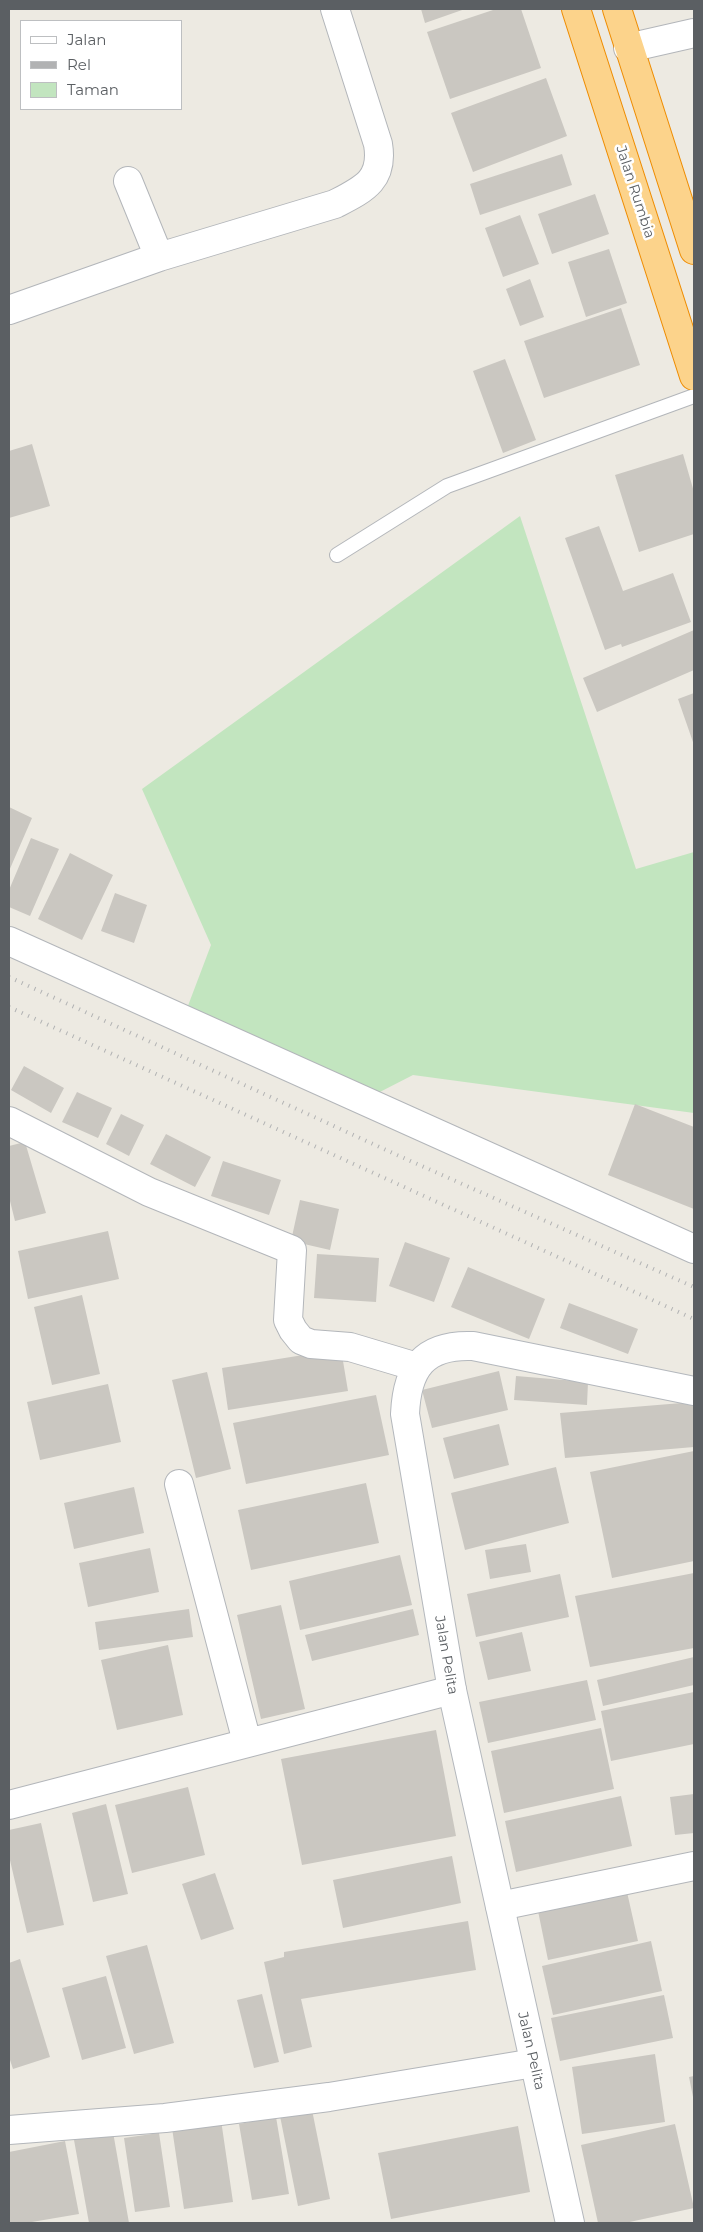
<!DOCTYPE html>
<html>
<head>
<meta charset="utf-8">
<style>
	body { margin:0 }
	#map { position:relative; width:703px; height:2232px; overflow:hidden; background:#edeae2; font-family:Montserrat,sans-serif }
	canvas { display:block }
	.frame { position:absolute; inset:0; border:10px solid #5b5f63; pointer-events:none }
	.legend { position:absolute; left:20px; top:20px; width:162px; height:90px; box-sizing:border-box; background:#fff; border:1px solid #bdbfc1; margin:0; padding:6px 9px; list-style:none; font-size:15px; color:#5b5f63 }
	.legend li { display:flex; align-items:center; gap:10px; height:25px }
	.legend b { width:25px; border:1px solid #bdbfc1 }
</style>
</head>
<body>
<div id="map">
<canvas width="703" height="2232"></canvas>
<div class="frame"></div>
<ul class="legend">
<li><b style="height:6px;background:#fff"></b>Jalan</li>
<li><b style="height:6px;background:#b1b2b3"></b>Rel</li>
<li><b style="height:14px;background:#c2e5bf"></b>Taman</li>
</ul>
</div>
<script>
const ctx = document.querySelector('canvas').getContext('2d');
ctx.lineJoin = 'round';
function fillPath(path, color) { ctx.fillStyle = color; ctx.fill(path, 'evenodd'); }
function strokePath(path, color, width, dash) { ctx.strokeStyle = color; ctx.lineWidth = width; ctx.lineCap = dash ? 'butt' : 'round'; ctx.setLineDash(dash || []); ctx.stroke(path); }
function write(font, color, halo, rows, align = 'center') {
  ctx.font = font + ' Montserrat,sans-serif'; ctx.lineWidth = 5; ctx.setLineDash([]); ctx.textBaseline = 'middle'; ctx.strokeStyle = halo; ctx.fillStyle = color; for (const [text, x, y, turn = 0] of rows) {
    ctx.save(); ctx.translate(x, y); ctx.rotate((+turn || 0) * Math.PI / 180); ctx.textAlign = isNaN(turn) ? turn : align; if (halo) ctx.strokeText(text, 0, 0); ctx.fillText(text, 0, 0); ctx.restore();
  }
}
const green = new Path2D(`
	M520,516L636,869L694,852V1113L413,1075L374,1095L186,1011L211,945L142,789Z`);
const building = new Path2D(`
	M421,9H465L425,23Z
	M496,9H521L541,68L450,99L427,32Z
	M546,78L567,136L473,172L451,113Z
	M562,154L572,185L480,215L470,184Z
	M595,194L609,234L552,254L538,214Z
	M520,215L539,264L503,277L485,228Z
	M609,249L627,303L586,317L568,262Z
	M530,279L544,317L520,326L506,289Z
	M621,308L640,365L544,398L524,341Z
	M505,359L536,440L503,453L473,371Z
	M32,444L50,506L9,518V451Z
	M683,454L694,492V534L639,552L615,475Z
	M599,526L623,591L673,573L691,622L622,647L621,644L605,650L565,538Z
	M694,630V670L597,712L583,678Z
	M694,693V745L678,699Z
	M9,807L32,818L9,871Z
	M31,838L59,849L30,916L9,907V890Z
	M70,853L113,875L82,940L38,919Z
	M115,893L147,905L134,943L101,931Z
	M24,1066L64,1088L51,1113L11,1090Z
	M77,1092L112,1108L98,1138L62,1122Z
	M635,1104L694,1127V1209L608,1175Z
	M121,1114L144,1125L129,1156L106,1144Z
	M166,1134L211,1157L195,1187L150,1164Z
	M25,1142L46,1213L15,1221L9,1197V1146Z
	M223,1161L281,1180L269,1215L211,1196Z
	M300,1200L339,1209L330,1250L291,1241Z
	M108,1231L119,1279L28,1299L18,1251Z
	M405,1242L450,1258L434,1302L389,1286Z
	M317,1254L379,1258L376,1302L314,1298Z
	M468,1267L545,1299L529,1339L451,1307Z
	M82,1295L100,1374L52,1385L34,1307Z
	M569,1303L638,1329L628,1354L560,1328Z
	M341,1349L348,1391L228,1410L222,1368Z
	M499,1371L508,1410L432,1428L422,1390Z
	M207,1372L231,1469L196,1478L172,1380Z
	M516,1376L588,1382L587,1405L514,1400Z
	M108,1384L121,1442L40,1460L27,1402Z
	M376,1395L389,1455L246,1484L233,1423Z
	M694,1402V1447L565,1458L560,1413Z
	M499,1424L509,1465L454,1479L443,1438Z
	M694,1451V1561L612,1578L590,1472Z
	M556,1467L569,1523L465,1550L451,1493Z
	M366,1483L379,1543L251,1570L238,1510Z
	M134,1487L144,1533L74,1549L64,1503Z
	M526,1544L531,1572L490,1579L485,1550Z
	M150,1548L159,1592L88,1607L79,1563Z
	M400,1555L412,1605L300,1630L289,1581Z
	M694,1573V1648L590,1667L575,1596Z
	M560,1574L569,1617L476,1637L467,1594Z
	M281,1605L305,1709L261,1719L237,1615Z
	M189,1609L193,1637L99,1650L95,1622Z
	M413,1609L419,1635L312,1661L305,1635Z
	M522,1632L531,1671L488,1680L479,1642Z
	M168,1645L183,1715L117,1730L101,1660Z
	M694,1657V1685L603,1706L597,1680Z
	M587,1680L596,1720L488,1743L479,1702Z
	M694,1692V1744L611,1761L601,1711Z
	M601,1728L614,1789L504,1813L491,1751Z
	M436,1730L456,1836L302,1865L281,1759Z
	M188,1787L205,1855L132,1873L115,1805Z
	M694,1794V1833L675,1835L670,1797Z
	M621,1796L632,1846L516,1872L505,1821Z
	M106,1804L128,1894L93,1902L72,1813Z
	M41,1823L64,1925L27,1933L9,1856V1830Z
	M452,1856L461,1903L343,1928L333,1880Z
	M215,1873L234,1929L201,1940L182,1884Z
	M627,1892L638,1941L548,1960L538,1911Z
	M468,1921L476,1970L301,1999L312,2047L284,2054L264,1962L284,1957V1952Z
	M651,1941L662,1991L553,2015L542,1966Z
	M147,1945L174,2043L134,2054L106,1956Z
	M20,1959L50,2057L13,2069L9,2057V1963Z
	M106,1976L126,2048L82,2060L62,1988Z
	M262,1994L279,2062L254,2068L237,2000Z
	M664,1995L673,2038L560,2061L551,2018Z
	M655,2054L665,2122L582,2134L572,2067Z
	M694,2076V2097H693L689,2077Z
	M311,2105L330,2199L298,2206L279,2111Z
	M276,2117L289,2194L252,2200L239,2124Z
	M221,2120L233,2202L184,2209L172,2128Z
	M675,2124L694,2208L625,2223H598L581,2145Z
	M518,2126L530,2192L391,2219L378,2153Z
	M113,2132L129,2223H89L74,2140Z
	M159,2133L170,2207L135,2212L124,2138Z
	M65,2141L79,2214L26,2223H9V2152Z`);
const lane = new Path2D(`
	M337,555L447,486L694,396`);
const street = new Path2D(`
	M628,48L694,33
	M128,181L159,257
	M9,310L159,257L335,204C364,189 384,180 378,144L335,9
	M9,941L694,1249
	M9,1121L149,1192L292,1250L288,1320L293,1330L301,1340L311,1344L350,1347L417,1367
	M179,1484L247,1742
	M9,1805L452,1690
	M500,1906L694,1866
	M9,2130L165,2118L329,2097L534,2063`);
const secondary = new Path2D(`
	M570,2223L452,1690L405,1414C407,1368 424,1344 473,1346L694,1391`);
const highway = new Path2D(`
	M576,9L694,376
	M617,9L694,250`);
const rail = new Path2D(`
	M9,977L397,1155L694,1287
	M9,1007L694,1319`);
const streetNames = [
	["Jalan Rumbia",635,192,72],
	["Jalan Pelita",446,1655,80],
	["Jalan Pelita",531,2051,77]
];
fillPath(green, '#c2e5bf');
fillPath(building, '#cac7c1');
strokePath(lane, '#b3b6ba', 16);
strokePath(street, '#b3b6ba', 30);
strokePath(secondary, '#b4b8bd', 30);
strokePath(highway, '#ee8c02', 30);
strokePath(lane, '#fff', 14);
strokePath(street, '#fff', 28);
strokePath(secondary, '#fff', 28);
strokePath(highway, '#fcd38b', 28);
strokePath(rail, '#b1b2b3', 4, [1, 6]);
write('14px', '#5b5f63', '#fff', streetNames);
</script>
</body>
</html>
